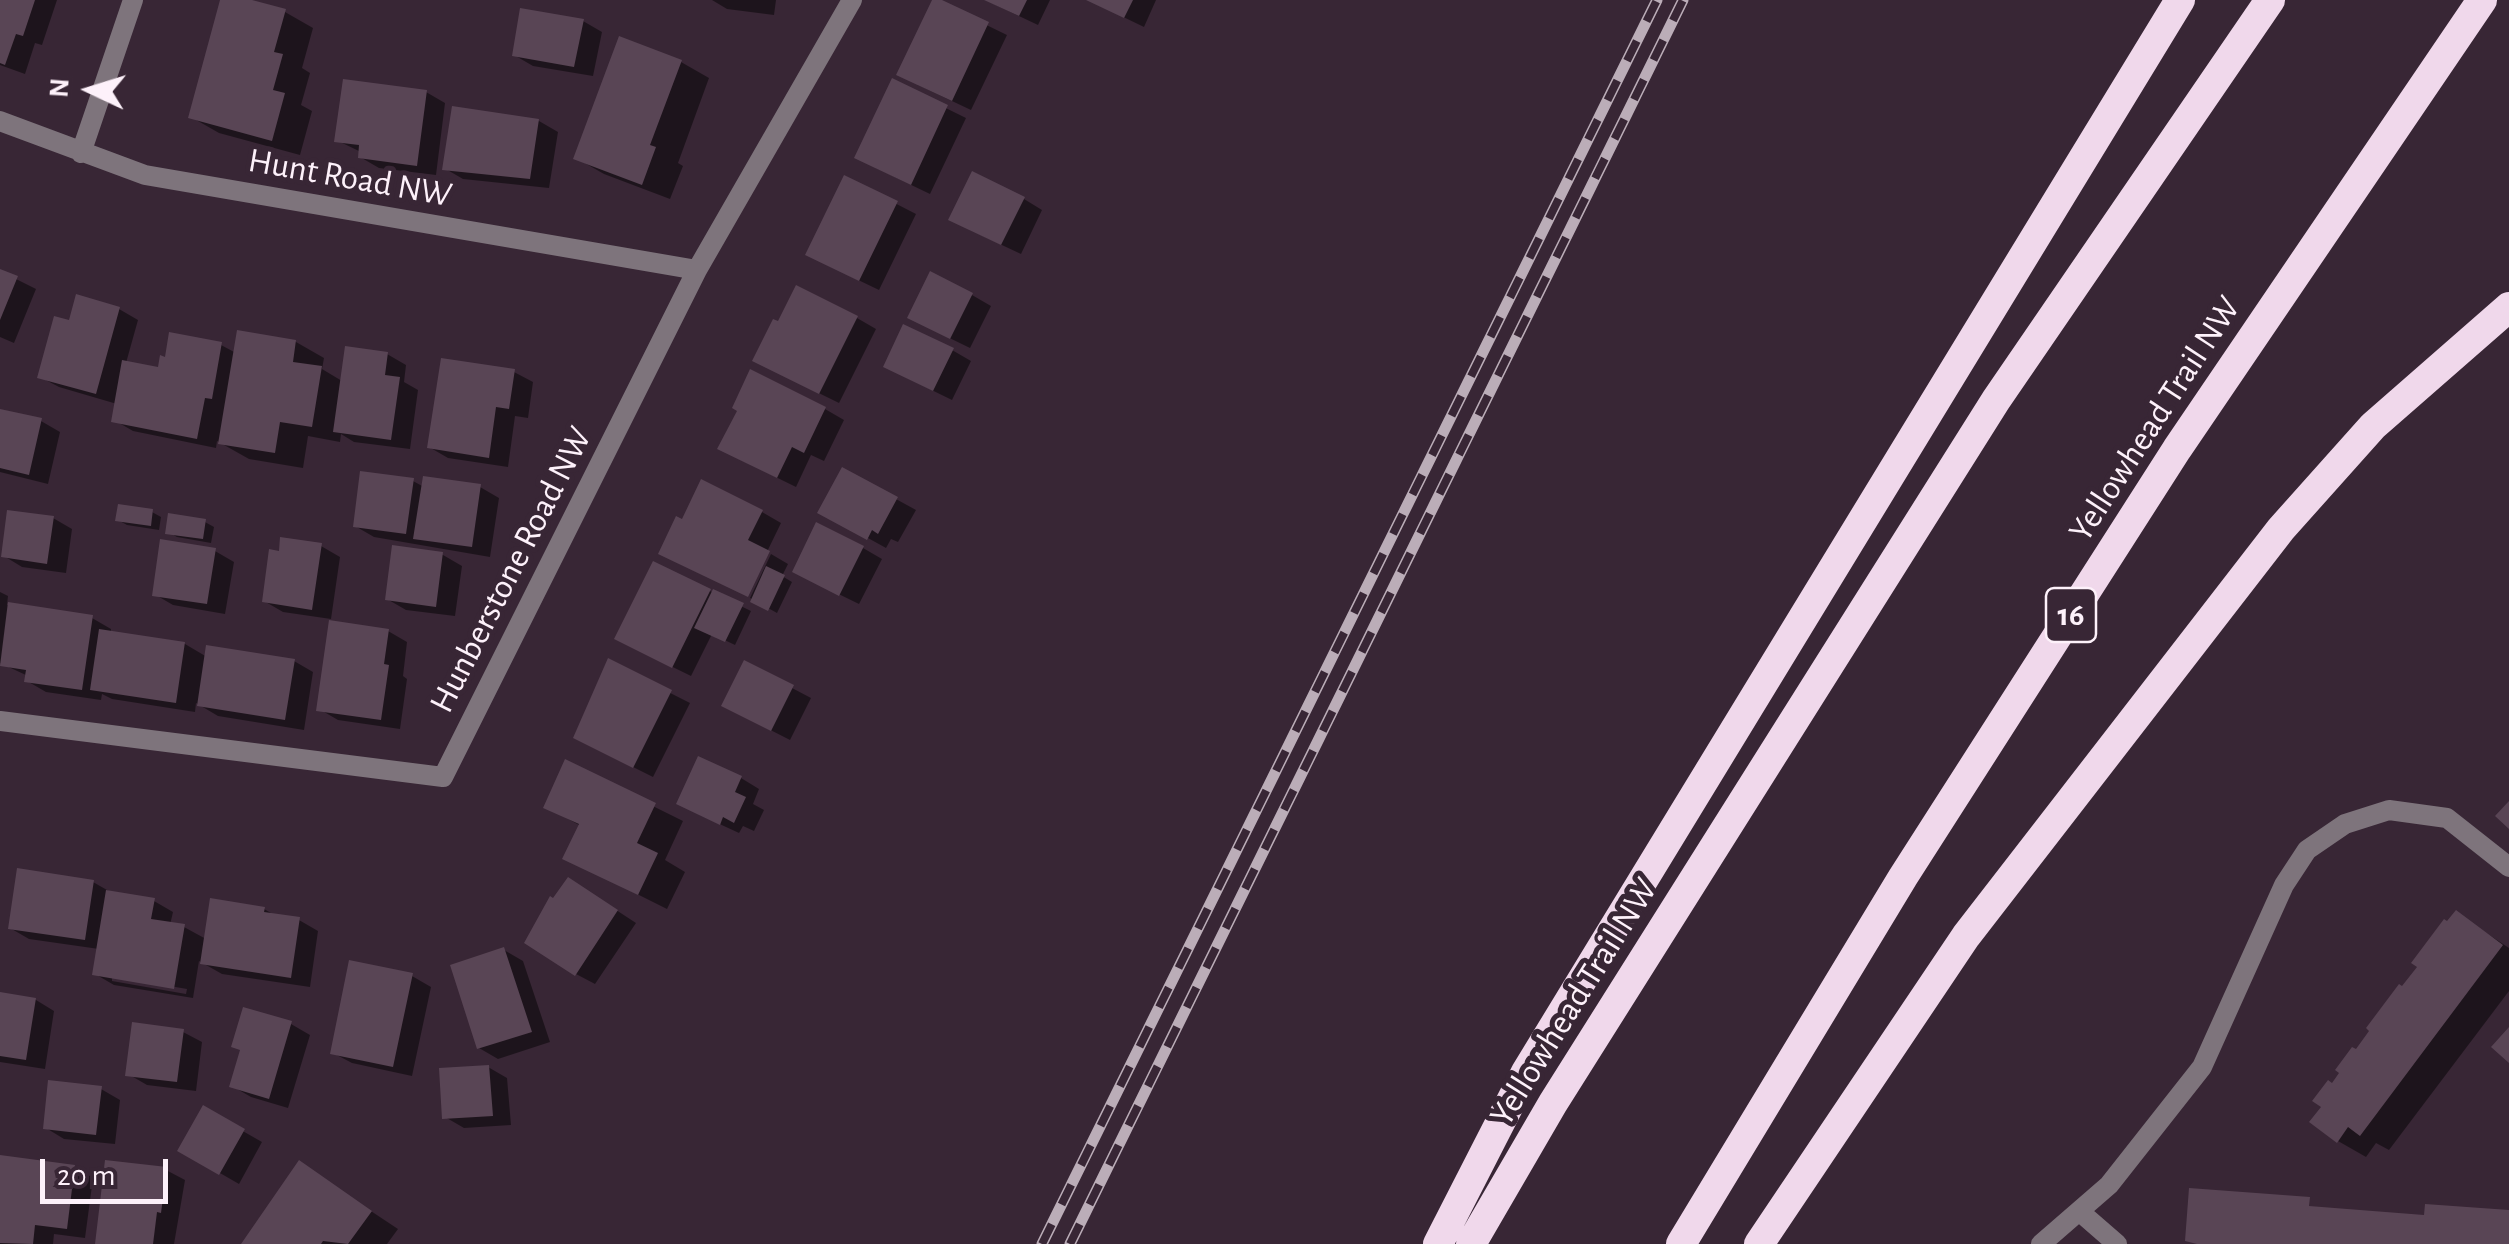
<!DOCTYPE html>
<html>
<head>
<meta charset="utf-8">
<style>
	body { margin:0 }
	#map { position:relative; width:2509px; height:1244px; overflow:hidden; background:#382635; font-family:"Alegreya Sans",sans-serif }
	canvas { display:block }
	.north { position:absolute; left:40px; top:40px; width:100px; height:100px; -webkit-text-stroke:8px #382635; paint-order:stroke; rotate:274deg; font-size:28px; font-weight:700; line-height:40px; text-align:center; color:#fdf1fa }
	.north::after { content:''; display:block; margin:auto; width:35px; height:45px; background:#fdf1fa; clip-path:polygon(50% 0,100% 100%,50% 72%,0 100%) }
	.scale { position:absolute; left:40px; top:1159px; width:128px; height:45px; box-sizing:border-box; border:5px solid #fdf1fa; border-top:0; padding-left:12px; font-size:30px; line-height:35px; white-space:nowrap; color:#fdf1fa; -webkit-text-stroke:8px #382635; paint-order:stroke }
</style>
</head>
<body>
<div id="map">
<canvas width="2509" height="1244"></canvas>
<div class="north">N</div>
<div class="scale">20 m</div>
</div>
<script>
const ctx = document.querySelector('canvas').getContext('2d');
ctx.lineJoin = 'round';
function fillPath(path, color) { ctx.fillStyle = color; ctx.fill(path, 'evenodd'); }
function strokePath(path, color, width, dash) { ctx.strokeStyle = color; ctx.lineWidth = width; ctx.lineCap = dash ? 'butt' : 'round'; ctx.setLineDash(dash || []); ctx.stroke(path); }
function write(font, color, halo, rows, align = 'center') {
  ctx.font = font + ' "Alegreya Sans",sans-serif'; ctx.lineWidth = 10; ctx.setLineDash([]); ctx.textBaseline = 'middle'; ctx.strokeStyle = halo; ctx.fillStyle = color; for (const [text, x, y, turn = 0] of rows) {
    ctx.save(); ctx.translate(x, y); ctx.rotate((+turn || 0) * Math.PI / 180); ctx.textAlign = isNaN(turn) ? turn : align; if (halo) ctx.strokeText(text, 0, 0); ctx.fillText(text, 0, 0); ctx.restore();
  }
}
const shadow = new Path2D(`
	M0,0H57L42,45L35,43L25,74L0,65Z
	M223,0H243L285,12L313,28L302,68L310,73L301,105L312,111L300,155L219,133L191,117Z
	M712,0H776L774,15L727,9Z
	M935,0L1007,35L971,110L918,85Z
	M985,0H1050L1038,25Z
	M1088,0H1156L1144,27Z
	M583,21L602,32L593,76L533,66L514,55Z
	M681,62L709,78L678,163L683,166L670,199L604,174L576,158Z
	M893,82L966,118L930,194L876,168Z
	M426,92L445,103L436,175L379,168L360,157L361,152L336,140Z
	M539,121L558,132L549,188L463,179L444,168Z
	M846,178L916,214L879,290L827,265Z
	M1024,199L1042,210L1021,254L970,230Z
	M0,271L36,289L14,343L0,337Z
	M972,295L991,306L970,348L929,328Z
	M119,309L138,320L126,363L160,370L221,345L236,353L296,342L324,358L322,369L342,381L387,354L406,365L404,382L418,390L410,449L354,442L341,434L340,442L308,436L303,468L249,459L217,441L216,448L133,431L114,420L117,404L59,387L40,377L70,323Z
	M857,318L876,329L839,403L774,371Z
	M952,350L971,361L952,400L905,377Z
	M514,372L533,382L528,418L515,416L508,467L448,458L429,447Z
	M825,409L844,420L824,461L811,455L796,487L739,459Z
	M0,411L41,421L60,432L48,484L0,472Z
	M843,470L916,510L898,542L891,539L886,548L821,512Z
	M413,481L424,487H480L499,498L490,557L374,537L355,526Z
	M152,512L161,517L159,530L127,525L118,520Z
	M762,512L781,523L746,595L680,564Z
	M53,518L72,529L66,573L22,567L4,556Z
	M205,522L214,527L211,543L177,537L168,532Z
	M321,546L340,557L331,619L283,612L264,601Z
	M394,548L443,555L462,566L455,616L406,610L387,599Z
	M863,548L882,559L859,604L814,582Z
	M215,551L234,562L225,614L173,605L154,594Z
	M771,554L788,564L782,576L792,582L777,613L750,598Z
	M654,564L751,611L735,645L712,634L691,676L636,649Z
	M0,592L8,596L7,605L92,618L111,629V633L185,644L207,657L294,661L313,672L304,730L218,716L196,703L195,712L112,699L102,694L101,700L46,692L27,681L28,676L0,663Z
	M388,631L407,642L403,676L407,679L400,729L338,720L319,709Z
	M609,662L690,703L653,777L595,748Z
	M792,688L811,698L790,740L743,716Z
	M566,763L683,821L665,860L685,872L667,909L565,858L581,826L546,807Z
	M741,778L759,789L753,804L764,810L754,831L743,826L739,833L698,814Z
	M93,882L114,894L154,901L173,912L170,925L184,927L206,939L264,909L278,917L299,920L318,931L310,987L222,974L199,961L193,998L114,985L95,974L99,949L29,939L10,928ZM112,976L187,989L186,994L112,981Z
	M587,891L636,923L595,984L576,974Z
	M2456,913L2509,948V991L2389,1150L2376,1143L2366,1157L2338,1141L2324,1107L2333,1085Z
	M504,950L523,961L550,1042L498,1059L479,1048Z
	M412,976L431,987L412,1076L352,1063L333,1053Z
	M0,995L36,1000L54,1011L45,1069L0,1062Z
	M245,1010L291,1024L310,1035L288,1108L251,1097L232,1086L243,1051Z
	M183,1032L202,1042L196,1091L147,1085L128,1074Z
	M488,1067L507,1078L511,1125L464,1128L445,1117Z
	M101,1089L120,1100L115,1144L64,1139L46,1128Z
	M204,1109L262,1142L239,1184L180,1150Z
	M0,1157L75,1167L93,1178L85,1238L54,1234L53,1244H0Z
	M300,1164L398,1229L387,1244H244Z
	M166,1170L185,1180L174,1244H97Z`);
const building = new Path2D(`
	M0,0H35L23,36L16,34L5,65L0,63Z
	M220,0H252L286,9L274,52L283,54L273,90L285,93L272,141L188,118Z
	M932,0H942L989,22L952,101L896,75Z
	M984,0H1027L1019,16Z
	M1086,0H1133L1124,18Z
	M520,8L584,19L574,67L512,56Z
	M619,36L682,60L650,145L656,147L642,185L573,159Z
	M892,78L948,105L911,185L854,158Z
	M343,79L427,90L417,166L358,158L359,145L334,142Z
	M452,106L539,119L530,179L442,170Z
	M972,171L1025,197L1001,245L948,220Z
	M844,175L898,201L859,281L805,255Z
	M0,269L18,276L0,320Z
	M930,271L973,293L950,339L907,318Z
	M796,285L858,316L819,394L752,361L773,319L778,321Z
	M76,294L120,307L96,394L37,378L54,316L69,320Z
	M903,324L954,348L933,391L883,367Z
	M237,330L296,340L293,362L322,366L312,427L280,422L275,453L218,444Z
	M169,332L222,342L212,399L205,398L197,439L111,422L122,360L158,367L160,355L165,357Z
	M345,346L388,352L385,375L400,377L391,440L333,432Z
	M441,358L515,369L509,409L496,407L489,458L427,448Z
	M750,369L826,407L804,453L792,447L777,478L717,449L737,411L732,408Z
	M0,409L42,418L29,475L0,468Z
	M842,467L898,497L878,534L872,530L867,540L817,513Z
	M360,471L414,478L406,534L353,527Z
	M423,476L481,484L472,547L413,539Z
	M701,479L763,510L748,540L770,551L748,597L658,554L676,516L682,519Z
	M118,504L153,509L151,526L115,521Z
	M7,510L54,516L47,564L1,557Z
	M168,513L206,519L203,539L165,534Z
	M816,522L864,546L839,596L792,572Z
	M280,537L322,543L312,610L262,602L269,549L279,551Z
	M160,539L216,548L207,604L152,596Z
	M392,545L443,552L436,607L385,600Z
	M653,561L711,589L672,668L614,639Z
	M766,566L785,575L768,611L750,602Z
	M713,589L744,603L725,642L694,628Z
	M8,602L93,615L82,690L24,682L26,670L0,666Z
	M329,620L389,629L384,664L389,665L381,720L316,711Z
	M99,629L185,642L176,703L90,690Z
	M206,645L295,659L285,720L197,706Z
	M608,658L672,690L633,768L573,738Z
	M744,660L794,685L771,731L721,706Z
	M698,756L742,776L735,792L746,797L734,823L723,817L720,825L676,804Z
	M565,759L656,803L637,843L658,853L638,895L562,859L579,824L543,808Z
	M2509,801V829L2495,816Z
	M17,868L94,880L85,940L8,929Z
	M568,877L618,910L575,976L524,943L550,896L553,898Z
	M106,890L155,898L151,919L185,924L174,989L92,975Z
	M210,898L265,907L264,912L300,917L291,978L200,964Z
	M2456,910L2503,945L2360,1136L2348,1127L2337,1143L2309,1122L2321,1107L2312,1101L2328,1080L2332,1083L2339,1073L2335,1070L2352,1047L2356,1049L2369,1031L2366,1028L2399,984L2402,986L2417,967L2411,963L2444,919L2447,921Z
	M504,947L532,1032L477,1049L450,965Z
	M349,960L413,973L393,1067L330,1054Z
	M0,992L36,998L26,1060L0,1056Z
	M243,1007L292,1021L269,1099L229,1087L240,1050L231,1047Z
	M132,1022L184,1029L177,1082L125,1076Z
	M2509,1027V1063L2491,1047Z
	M489,1065L493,1116L442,1119L439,1068Z
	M48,1080L102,1086L96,1135L43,1129Z
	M203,1105L245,1129L219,1175L177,1151Z
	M0,1155L75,1165L67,1229L35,1225L33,1244L0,1243Z
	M105,1160L167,1167L161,1213L157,1212L153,1244H95Z
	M299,1160L372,1211L348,1244L323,1241L321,1244H241Z
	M2189,1188L2310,1197L2309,1206L2424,1215L2425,1204L2509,1210V1244H2197L2185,1241Z`);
const street = new Path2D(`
	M0,121L145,175L697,270
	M81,153L133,0
	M0,721L443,777L697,270L852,0
	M2079,1211L2117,1244
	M2041,1244L2109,1185L2202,1067L2284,885L2307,850L2345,824L2389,810L2447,818L2509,867`);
const highway = new Path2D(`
	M1438,1244L1526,1072L2180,0
	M1471,1244L1553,1103L1996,400L2270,0
	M1681,1244L1903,877L2177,449L2482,0
	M1759,1244L1966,936L2281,529L2373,426L2509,307`);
const rail = new Path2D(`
	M1042,1244L1657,0
	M1070,1244L1683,0`);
const shields = [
	[2071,615,50]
];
const shieldNames = [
	["16",2071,615]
];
const streetNames = [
	["Hunt Road NW",350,178,10],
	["Yellowhead Trail NW",2155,419,-57],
	["Hunberstone Road NW",511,570,-63],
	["Yellowhead Trail NW",1574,1002,-58]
];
fillPath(shadow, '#0007');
fillPath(building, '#594555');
strokePath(street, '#7e747c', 20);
strokePath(highway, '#f0d8eb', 30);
strokePath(rail, '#bbadb8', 11);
strokePath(rail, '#382635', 8, [22]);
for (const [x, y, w] of shields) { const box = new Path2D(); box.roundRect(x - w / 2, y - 27, w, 54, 8); ctx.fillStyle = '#382635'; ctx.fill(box); strokePath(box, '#fdf1fa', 2.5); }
write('bold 32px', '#fdf1fa', null, shieldNames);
write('35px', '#fdf1fa', '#382635', streetNames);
</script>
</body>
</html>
